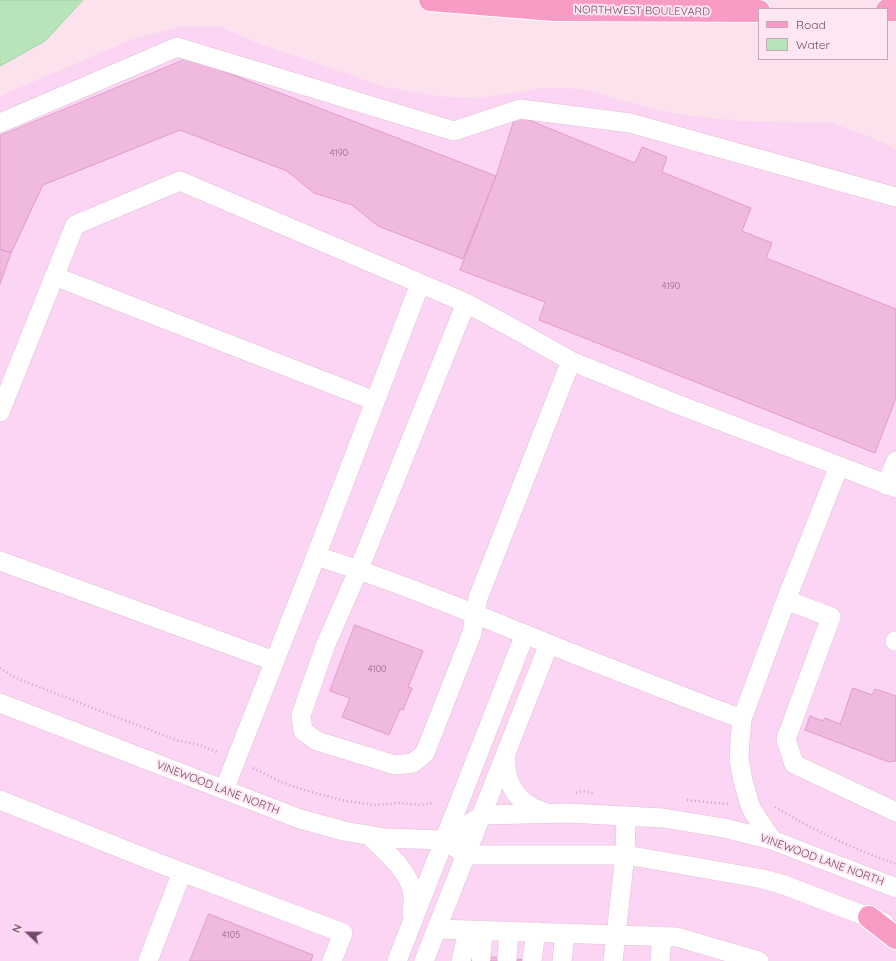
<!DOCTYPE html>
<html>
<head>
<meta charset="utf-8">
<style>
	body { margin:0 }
	#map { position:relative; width:896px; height:961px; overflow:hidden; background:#fbe2ed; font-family:Quicksand,sans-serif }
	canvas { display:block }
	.legend { position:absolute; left:758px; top:8px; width:130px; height:52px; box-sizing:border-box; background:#fee7f2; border:1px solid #c6a8ba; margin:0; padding:5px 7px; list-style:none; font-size:12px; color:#724966 }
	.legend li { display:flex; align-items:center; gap:8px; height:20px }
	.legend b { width:20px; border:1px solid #c6a8ba }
	.north { position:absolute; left:8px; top:913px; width:40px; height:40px; -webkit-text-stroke:3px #fee7f2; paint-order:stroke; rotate:292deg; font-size:11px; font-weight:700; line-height:16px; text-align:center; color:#724966 }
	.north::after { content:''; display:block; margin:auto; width:14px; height:18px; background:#724966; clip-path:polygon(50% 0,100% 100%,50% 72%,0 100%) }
</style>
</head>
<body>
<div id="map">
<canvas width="896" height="961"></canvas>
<ul class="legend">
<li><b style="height:5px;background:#f89cc5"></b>Road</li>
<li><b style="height:11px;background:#b7e4ba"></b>Water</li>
</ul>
<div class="north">N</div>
</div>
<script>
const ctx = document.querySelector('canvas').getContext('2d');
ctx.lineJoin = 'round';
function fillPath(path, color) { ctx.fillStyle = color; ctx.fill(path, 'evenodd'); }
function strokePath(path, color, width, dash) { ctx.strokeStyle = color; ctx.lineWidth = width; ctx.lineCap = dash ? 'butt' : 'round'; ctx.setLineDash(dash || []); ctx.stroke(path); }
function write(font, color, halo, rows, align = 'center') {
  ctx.font = font + ' Quicksand,sans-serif'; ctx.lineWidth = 4; ctx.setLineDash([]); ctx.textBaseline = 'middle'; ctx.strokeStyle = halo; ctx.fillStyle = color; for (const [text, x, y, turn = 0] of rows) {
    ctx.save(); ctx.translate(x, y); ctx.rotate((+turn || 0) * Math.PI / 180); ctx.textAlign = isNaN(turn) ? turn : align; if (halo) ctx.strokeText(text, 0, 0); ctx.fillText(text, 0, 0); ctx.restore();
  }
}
const commercial = new Path2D(`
	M184,26H219L252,41L385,87L445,97L483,98L544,88L583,89L653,109L685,115L739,121L833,123L885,143L896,150V961H0V96L133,39Z`);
const water = new Path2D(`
	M0,0H83L45,41L0,66Z`);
const building = new Path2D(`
	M189,58L496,176L463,259L378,226L352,205L314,193L287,171L180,130L43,185L11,253L0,249V136Z
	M516,115L635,163L642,147L667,157L662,172L751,208L742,231L772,243L766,258L896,309V398L875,453L539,320L545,302L460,270L496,176Z
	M0,249L11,253L0,284Z
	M355,625L423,651L408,687L412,688L403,710L400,709L389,735L342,717L350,698L330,691Z
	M853,688L872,695L875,689L896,696V761L889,762L805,730L810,716L823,721L825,718L840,724Z
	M209,914L313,955L311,961H190Z
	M469,955L539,961H469Z`);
const path = new Path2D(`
	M0,668L16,678L116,717L179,741L200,745L219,753
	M253,768L281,782L304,790L346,801L375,805L400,803L420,805L432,803
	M576,793L583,791L595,794
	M687,800L726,804L729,803
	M775,807C813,830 854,849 896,864`);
const minor = new Path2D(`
	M0,123L177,47L454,131L520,109L630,123L896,197
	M54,276L375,401
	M466,303L359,569L326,644L301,715L303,731L317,741L395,765L413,763L425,753L472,633L478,598L571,361
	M0,412L75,225L180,181L466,303L518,331L571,361L674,403L896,488
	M886,485L896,461
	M316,556L420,284
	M0,561L274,661
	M786,600L839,466
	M895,641H896
	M0,703L300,819L344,831L384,838L445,840L466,855H625L661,861L763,879L784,885L884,923
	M506,757C504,784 519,805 544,812
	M224,790L316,556C409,585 498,624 589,660C640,680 691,700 742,719
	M0,800L158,863L343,933L332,961
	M626,816L625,855L616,935L677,937L759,961
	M369,835C385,852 411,871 413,896C414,902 412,908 412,914
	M445,840L482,815L567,813L663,818L724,828L772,840L896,888
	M772,840L752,810L749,802L743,781L739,759L740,741L742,719L786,600L831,617L786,739L794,764L896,812
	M437,929L616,935L613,961
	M481,957L483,930
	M507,958L509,931
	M532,960L536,932
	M148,961L182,872
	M397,961L525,634
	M424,961L549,644
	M461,961L468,930
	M562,961L565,933
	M660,961L662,936`);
const major = new Path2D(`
	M430,0L554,10L759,11
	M887,10H896
	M869,917L896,938`);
const numberNames = [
	["4190",339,153],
	["4190",671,286],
	["4100",377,669],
	["4105",231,935]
];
const streetNames = [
	["NORTHWEST BOULEVARD",642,11,1],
	["VINEWOOD LANE NORTH",218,788,21],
	["VINEWOOD LANE NORTH",822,860,20]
];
fillPath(commercial, '#fbd5f3');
fillPath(water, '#b7e4ba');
strokePath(water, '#9ed5a2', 1);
fillPath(building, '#f0bade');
strokePath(building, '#e29bcc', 1);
strokePath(minor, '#e1c1d4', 20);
strokePath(major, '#fff', 24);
strokePath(path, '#d49ec3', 2.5, [1, 3]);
strokePath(minor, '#fff', 19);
strokePath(major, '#f89cc5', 22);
write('9px', '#926584', null, numberNames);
write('11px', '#724966', '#fee7f2', streetNames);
</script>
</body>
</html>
